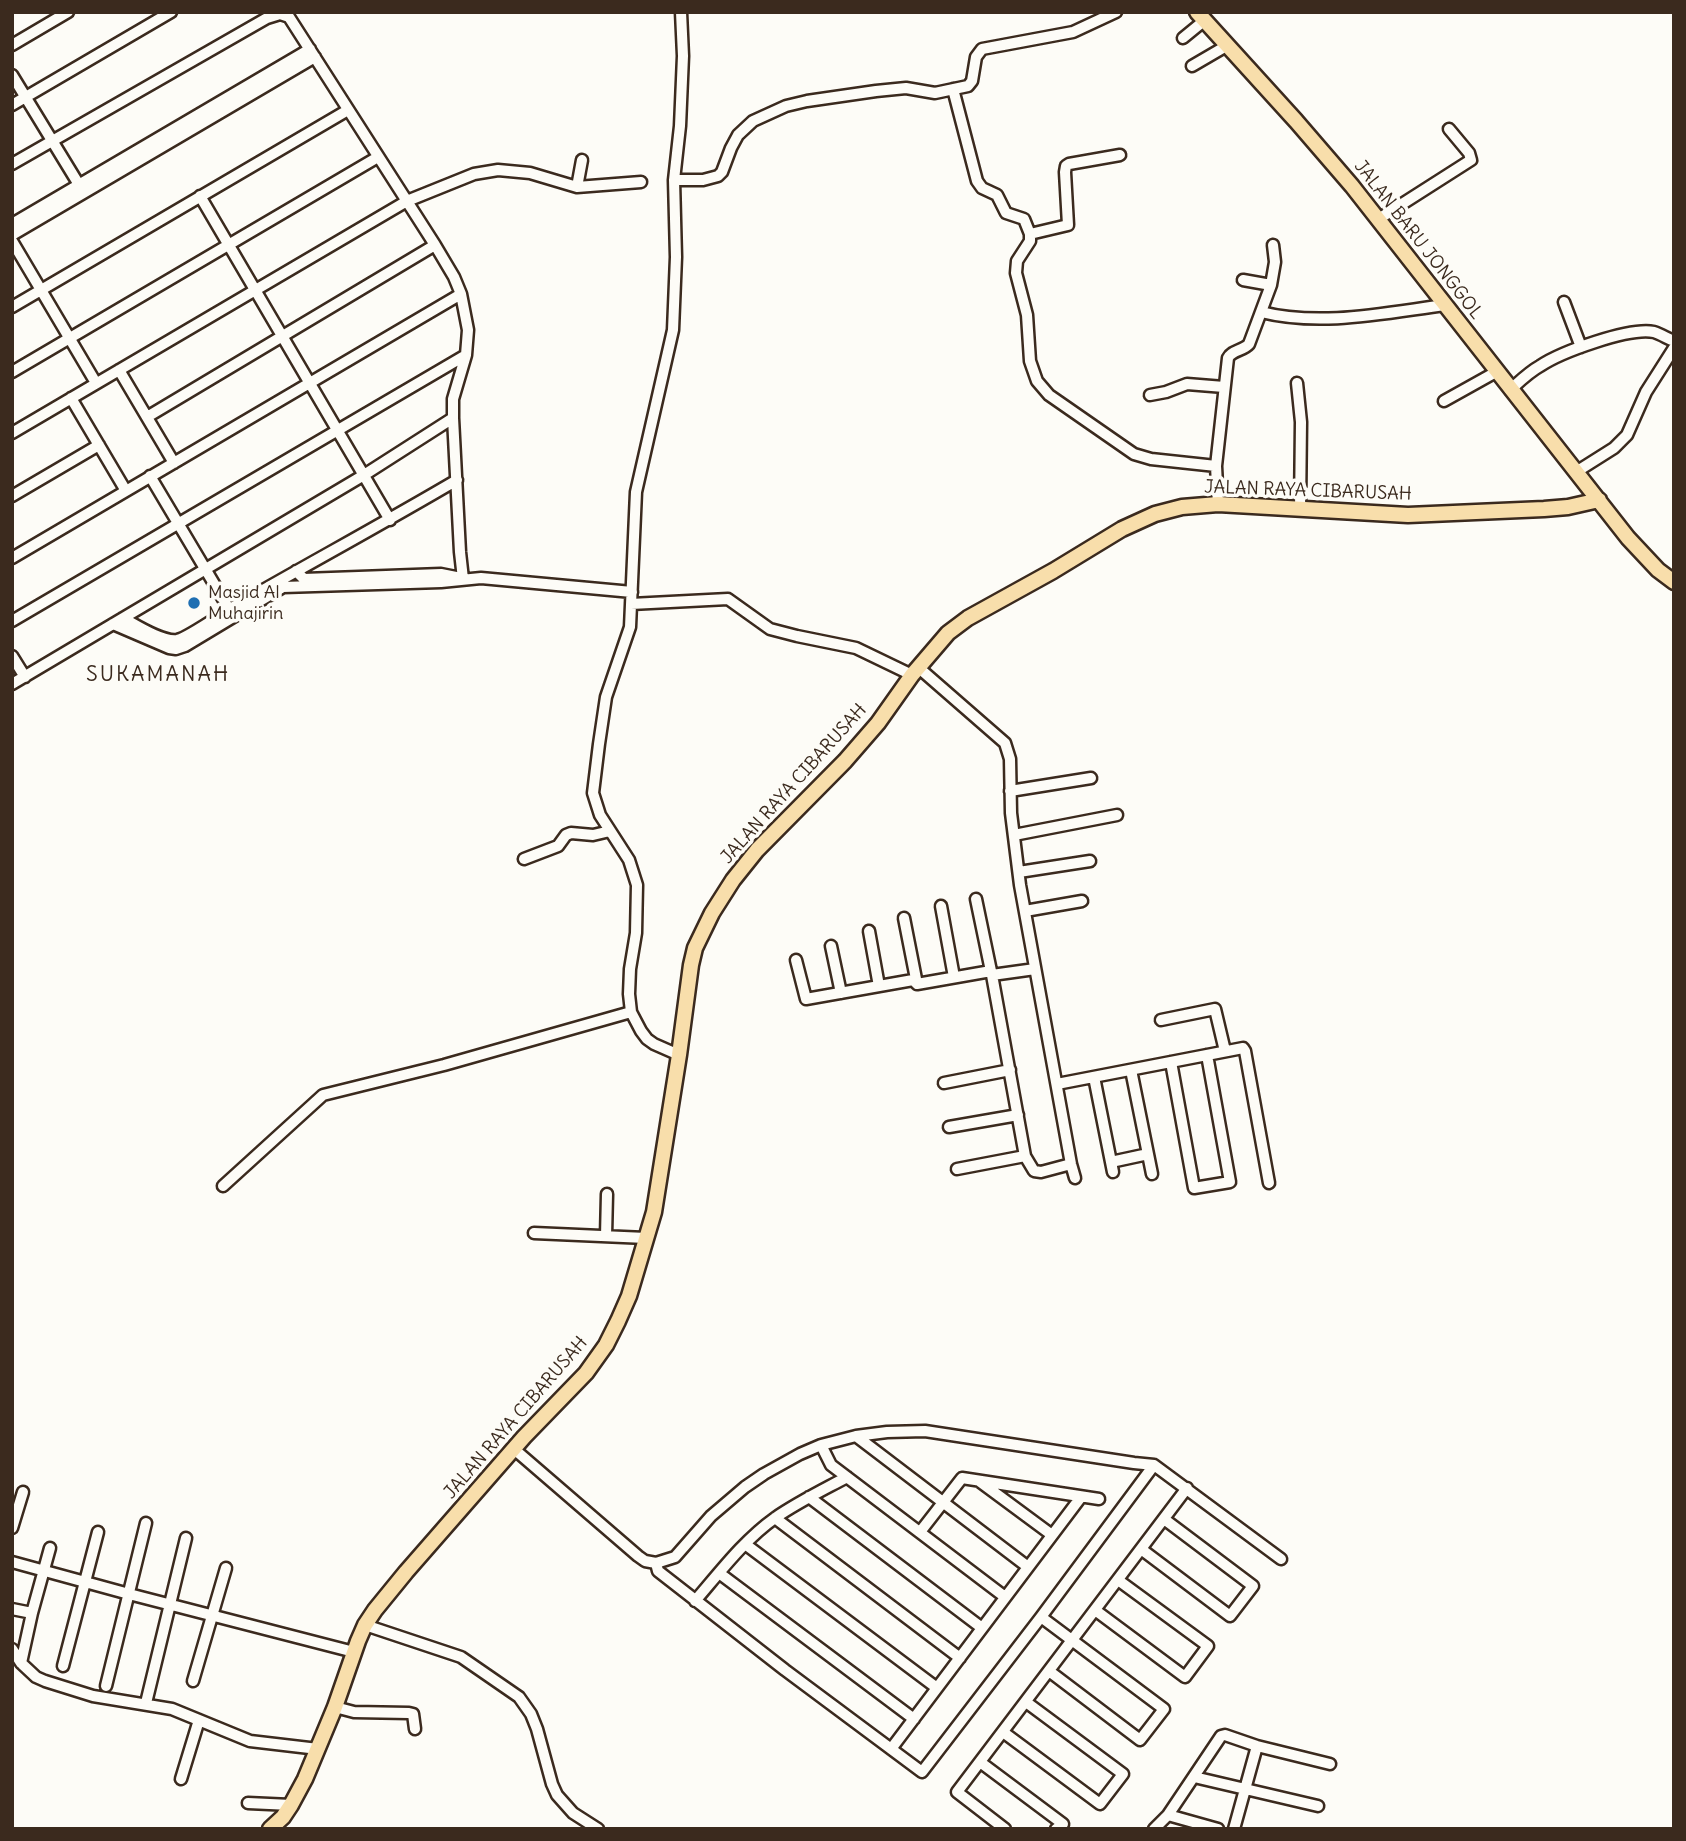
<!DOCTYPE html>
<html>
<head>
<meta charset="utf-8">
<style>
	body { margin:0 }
	#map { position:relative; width:1686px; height:1841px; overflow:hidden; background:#fdfcf7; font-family:Delius,sans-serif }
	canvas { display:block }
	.frame { position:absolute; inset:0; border:14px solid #3b2a1e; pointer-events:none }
</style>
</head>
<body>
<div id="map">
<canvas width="1686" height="1841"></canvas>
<div class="frame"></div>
</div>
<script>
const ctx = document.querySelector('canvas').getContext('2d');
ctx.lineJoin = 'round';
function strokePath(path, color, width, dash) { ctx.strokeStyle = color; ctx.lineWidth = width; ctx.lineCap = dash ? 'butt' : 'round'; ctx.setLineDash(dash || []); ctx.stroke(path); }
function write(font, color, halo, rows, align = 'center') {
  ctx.font = font + ' Delius,sans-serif'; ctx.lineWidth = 7; ctx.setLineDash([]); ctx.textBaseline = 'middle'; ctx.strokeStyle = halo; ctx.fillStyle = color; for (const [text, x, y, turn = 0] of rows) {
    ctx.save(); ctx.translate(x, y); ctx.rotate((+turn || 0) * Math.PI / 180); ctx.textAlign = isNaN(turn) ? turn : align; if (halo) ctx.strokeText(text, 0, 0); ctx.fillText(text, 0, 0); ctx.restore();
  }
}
const minor = new Path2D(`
	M1183,38L1205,20
	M12,45L68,12
	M1192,66L1228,45
	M12,75L81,188
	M953,89L977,181L982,188L997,195L1006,213L1024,219L1030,234V241L1017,261L1016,273L1027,315L1030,361L1037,381L1049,395L1134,454L1151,459L1216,466
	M12,105L171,12
	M12,164L267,18L280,14L289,17L435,245L454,277L461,294L468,330L466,355L453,399V418L460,552L463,579
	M674,180H703L718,176L722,172L731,148L738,135L753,121L786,106L807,101L876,91L906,88L935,93L968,86L972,81L976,57L982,49L1073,32L1116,12
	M577,187L582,160
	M200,196L390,520
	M1377,220L1471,160L1469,153L1449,129
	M12,224L310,49
	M1030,234L1068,225L1065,172L1066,166L1069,164L1120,155
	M12,235L315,57
	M12,241L96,383
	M1243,280L1271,285
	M1564,302L1581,347
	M12,307L348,110
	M1261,312C1321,327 1384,313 1445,305
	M119,370L174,463
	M12,372L378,157
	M1297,383L1301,422L1300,510
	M1510,390C1520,381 1529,372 1540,366C1561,352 1629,327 1654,332C1660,334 1667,338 1674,341
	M1150,395L1166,392L1187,384L1224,387
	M71,398L126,491
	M1444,401L1496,372
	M147,417L435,245
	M12,433L407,201L474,174L498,170L530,173L577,187L641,182
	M1576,472L1614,448L1627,435L1646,392L1674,348
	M150,476L229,609
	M12,496L99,445
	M1218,504L1216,466L1228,358C1232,350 1243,351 1249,344L1271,285L1275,262L1273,245
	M12,558L461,294
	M296,571L304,579L441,574L456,577
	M631,604L728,599L770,629L797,636L856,648L912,675
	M123,618C136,625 162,642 177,640C188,638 224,612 237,605C310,563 384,523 457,480
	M12,621L466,355
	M113,624L169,648L176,649L185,646L283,587L441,582L481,578L632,592
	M12,656L25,677
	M919,668L1005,743L1010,759L1011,813L1020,885L1071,1164L1075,1178
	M12,684L364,475L453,418
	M1010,791L1091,778
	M1014,835L1117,815
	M524,859L558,846L566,835L571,833L593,835L610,831
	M1019,872L1090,861
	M976,899L991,971
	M941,906L954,977
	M1025,911L1082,901
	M904,918L917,984
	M869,931L879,986
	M831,946L841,993
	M796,960L806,999L913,980L917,984L991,971L992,975L1035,969
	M992,975L1025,1156L1034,1171L1041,1172L1071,1164
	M1161,1020L1215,1009L1225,1051
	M679,1055L654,1044L647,1039L641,1031L631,1012L629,994L630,969L636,933L637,885L629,860L600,815L593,793L599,744L606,697L630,627L636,492L673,330L676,257L674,180L680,126L683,56L681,12
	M1171,1062L1194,1188L1230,1182L1207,1055
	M1131,1070L1152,1174
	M1094,1077L1113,1172
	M944,1083L1010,1070
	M1057,1084L1243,1048L1245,1051L1269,1183
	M949,1127L1018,1115
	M1111,1162L1148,1154
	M957,1169L1025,1156
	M223,1186L323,1095L444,1065L631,1012
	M534,1233L646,1238
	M606,1236L607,1194
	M856,1436L1028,1567
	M821,1445L831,1465L1005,1597
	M514,1449L638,1556L645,1561L656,1563L675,1557L711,1516L745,1487L764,1474L800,1454L821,1445L856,1436L887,1432L925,1431L1134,1463L1154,1465L1281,1559
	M979,1481L1052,1535
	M809,1497L982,1628
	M775,1518L960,1658
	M12,1528L23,1492
	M920,1532L962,1478L1099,1499
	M745,1544L937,1688
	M1141,1549L1230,1616L1253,1586L1164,1519
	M12,1562L129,1594L354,1652
	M656,1563L658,1571L785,1670L922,1772L1041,1617L1154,1465
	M719,1573L914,1719
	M695,1601C720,1572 744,1540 775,1518C798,1502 823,1490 847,1477
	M12,1609L32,1613
	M1095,1610L1185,1677L1208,1646L1118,1580
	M1041,1617L1164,1709L1140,1740L1049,1671
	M365,1625L461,1657L519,1697L531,1714L537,1729L552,1784L557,1795L573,1813L598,1829
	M12,1649L21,1663L36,1677L45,1681L93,1696L172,1709L250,1741L318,1749
	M21,1663L32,1613L50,1548
	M63,1666L98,1532
	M193,1681L226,1568
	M106,1686L146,1523
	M146,1703L186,1538
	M335,1707L354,1712L409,1713L413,1714L415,1729
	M1003,1732L1100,1804L1123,1774L1026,1702
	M891,1749L1081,1497
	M980,1762L1063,1824L1056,1829
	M1194,1777L1318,1806
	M181,1779L199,1720
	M248,1803L291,1805
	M1168,1815L1218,1829
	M1005,1829L957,1792L1187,1488
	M1154,1829L1168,1815L1221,1736L1225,1735L1257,1746L1330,1764
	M1234,1829L1257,1746`);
const primary = new Path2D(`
	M1197,12L1296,121L1352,186L1628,538L1658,570L1674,582
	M270,1829L283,1817L291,1805L305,1779L335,1707L358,1641L365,1625L375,1610L406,1572L524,1437L586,1373L606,1345L618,1321L629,1296L654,1212L679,1055L691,965L695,948L712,913L733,880L757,850L845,761L878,723L912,675L948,633L968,618L1053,571L1122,529L1155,514L1182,507L1218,504L1408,515L1544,509L1568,507L1599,500`);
const markers = [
	[194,603,7,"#1f6fb2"]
];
const streetNames = [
	["JALAN BARU JONGGOL",1418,240,52],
	["JALAN RAYA CIBARUSAH",1308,491,2],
	["JALAN RAYA CIBARUSAH",794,784,-48],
	["JALAN RAYA CIBARUSAH",516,1418,-49]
];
const poiNames = [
	["Masjid Al",208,593],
	["Muhajirin",208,614]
];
const quarterNames = [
	["SUKAMANAH",158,675]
];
strokePath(minor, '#3b2a1e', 15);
strokePath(primary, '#3b2a1e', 19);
strokePath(minor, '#fdfcf7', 10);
strokePath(primary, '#f8deab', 14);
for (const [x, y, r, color] of markers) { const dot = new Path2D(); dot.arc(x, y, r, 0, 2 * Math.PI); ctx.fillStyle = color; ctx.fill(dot); strokePath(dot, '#fdfcf7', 2.5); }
write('18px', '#3b2a1e', '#fdfcf7', streetNames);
write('18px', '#3b2a1e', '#fdfcf7', poiNames, 'left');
ctx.letterSpacing = '2px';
write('21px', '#3b2a1e', '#fdfcf7', quarterNames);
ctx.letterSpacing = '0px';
</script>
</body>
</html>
